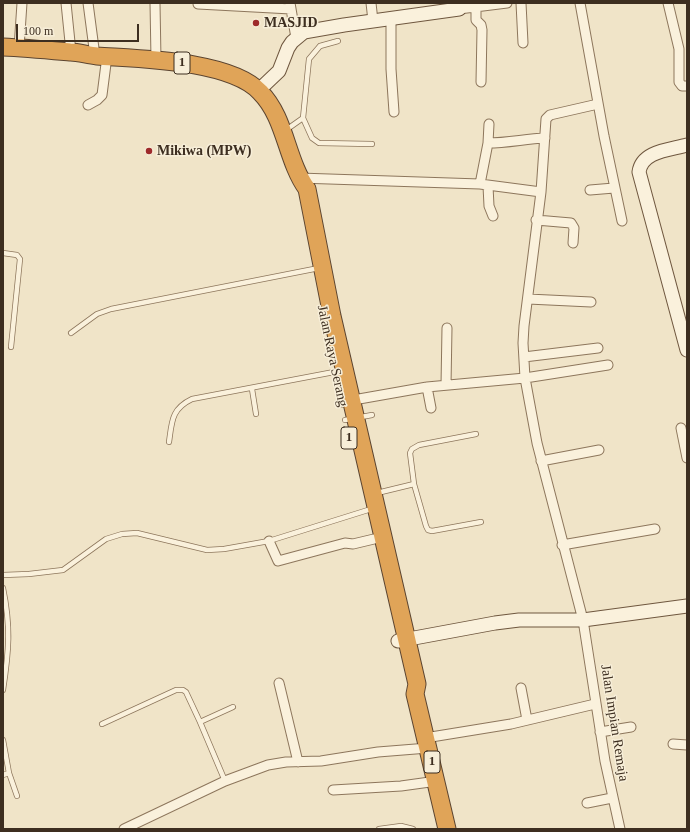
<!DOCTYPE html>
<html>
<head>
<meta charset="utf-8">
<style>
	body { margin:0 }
	#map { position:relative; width:690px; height:832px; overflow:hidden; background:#f0e4c8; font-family:Georgia,serif }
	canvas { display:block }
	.frame { position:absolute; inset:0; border:4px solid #3d2e20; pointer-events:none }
	.scale { position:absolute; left:16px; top:24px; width:123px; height:18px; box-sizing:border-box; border:2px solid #3d2e20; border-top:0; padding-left:5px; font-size:12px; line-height:14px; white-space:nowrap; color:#3d2e20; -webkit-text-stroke:3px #f7eed8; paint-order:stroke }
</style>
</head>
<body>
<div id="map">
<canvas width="690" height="832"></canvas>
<div class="frame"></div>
<div class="scale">100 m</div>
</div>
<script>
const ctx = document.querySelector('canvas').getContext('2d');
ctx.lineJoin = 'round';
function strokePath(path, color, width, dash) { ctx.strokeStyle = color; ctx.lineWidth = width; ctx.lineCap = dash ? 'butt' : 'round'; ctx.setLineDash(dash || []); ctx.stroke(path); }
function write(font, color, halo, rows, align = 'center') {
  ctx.font = font + ' Georgia,serif'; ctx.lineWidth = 3; ctx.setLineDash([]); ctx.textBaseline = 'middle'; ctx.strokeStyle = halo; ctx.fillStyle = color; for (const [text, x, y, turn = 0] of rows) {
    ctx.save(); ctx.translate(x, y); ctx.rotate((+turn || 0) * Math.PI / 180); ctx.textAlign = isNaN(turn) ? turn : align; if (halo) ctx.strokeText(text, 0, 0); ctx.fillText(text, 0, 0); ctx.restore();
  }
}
const lane = new Path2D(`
	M303,118L312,138L319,143L372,144
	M286,130L303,118L309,59L320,46L338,41
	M3,253L17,255L20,259L11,347
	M71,333L97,314L111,309L319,268
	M252,389L256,414
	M345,420L372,415
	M169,442C172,422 171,409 192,399L334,372
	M414,484L410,453L412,449L419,445L476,434
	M377,493L414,484L426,526L428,530L432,531L481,522
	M3,575L29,574L63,570L106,539L122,534L137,533L207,550L224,549L269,541L368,510
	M3,588C11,627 9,651 3,690
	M102,724L176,690H183L186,692L200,722
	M3,740L9,773
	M3,775L9,773L17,796
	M225,781L200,722L233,707
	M379,829L401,826L413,829`);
const street = new Path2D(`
	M66,3L71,52
	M88,3L95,56
	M155,3L156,59
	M290,3L296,38
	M371,3L373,21
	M476,3V20L481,25L482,30L481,82
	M521,3L523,43
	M580,3L604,136L622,221
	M668,3L679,49V82L682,86H687
	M198,4L291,9
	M459,9L507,3
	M391,18V69L394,112
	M19,48L22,3
	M598,104L550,115L546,119L541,192L524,326L523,343L525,378L537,443L583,620L605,761L620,829
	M88,105L97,100L102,95L107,56
	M488,143L489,124
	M299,178L480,184L541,192
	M480,184L488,143C507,143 525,139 545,138
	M488,186L489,206L493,216
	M590,190L614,188
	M536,220L571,223L574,228L573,243
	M528,299L591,302
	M524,357L598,348
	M446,385L447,328
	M427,387L431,408
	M342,402L427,387L525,378L608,365
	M681,428L687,458
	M541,461L599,450
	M269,541L278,561L345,543L353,544L374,539
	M562,545L655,529
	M279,683L298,762
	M521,688L527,720
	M600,732L631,727
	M425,738L511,724L595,704
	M673,744L687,745
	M333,790L401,786L437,781
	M587,803L612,798
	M124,829L225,781L268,765L286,762L321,761L378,752L428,748`);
const secondary = new Path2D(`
	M259,90L279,71L288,48L292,42L304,32L344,25L459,9L460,3
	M687,145C669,150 642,151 639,172L687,350
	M398,641L495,623L519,620H583L687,606`);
const highway = new Path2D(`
	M3,47C25,48 47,50 70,52C79,52 87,55 97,56C139,59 230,60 260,92C286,118 286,160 307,189L332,316L417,684L415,694L447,829`);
const markers = [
	[256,23,4,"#9e2a2b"],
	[149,151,4,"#9e2a2b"]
];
const shields = [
	[182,63,16],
	[349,438,16],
	[432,762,16]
];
const shieldNames = [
	["1",182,63],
	["1",349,438],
	["1",432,762]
];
const poiNames = [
	["MASJID",264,23],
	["Mikiwa (MPW)",157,151]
];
const streetNames = [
	["Jalan Raya Serang",332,356,78],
	["Jalan Impian Remaja",614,723,81]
];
strokePath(lane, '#8d765c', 6);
strokePath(street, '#8d765c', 11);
strokePath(secondary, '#6f573f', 15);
strokePath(highway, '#5b4430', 19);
strokePath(lane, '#faf1dc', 4.5);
strokePath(street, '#faf1dc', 9);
strokePath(secondary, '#faf1dc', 13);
strokePath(highway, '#e0a458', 17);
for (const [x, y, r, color] of markers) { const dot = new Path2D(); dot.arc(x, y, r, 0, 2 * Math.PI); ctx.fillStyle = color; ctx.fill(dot); strokePath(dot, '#f7eed8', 1.5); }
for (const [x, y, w] of shields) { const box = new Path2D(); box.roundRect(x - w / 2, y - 11, w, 22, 3); ctx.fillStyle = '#f7eed8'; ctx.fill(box); strokePath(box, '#3d2e20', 1); }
write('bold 13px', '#3d2e20', null, shieldNames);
write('bold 14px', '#3d2e20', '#f7eed8', poiNames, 'left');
write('14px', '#3d2e20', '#f7eed8', streetNames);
</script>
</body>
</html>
